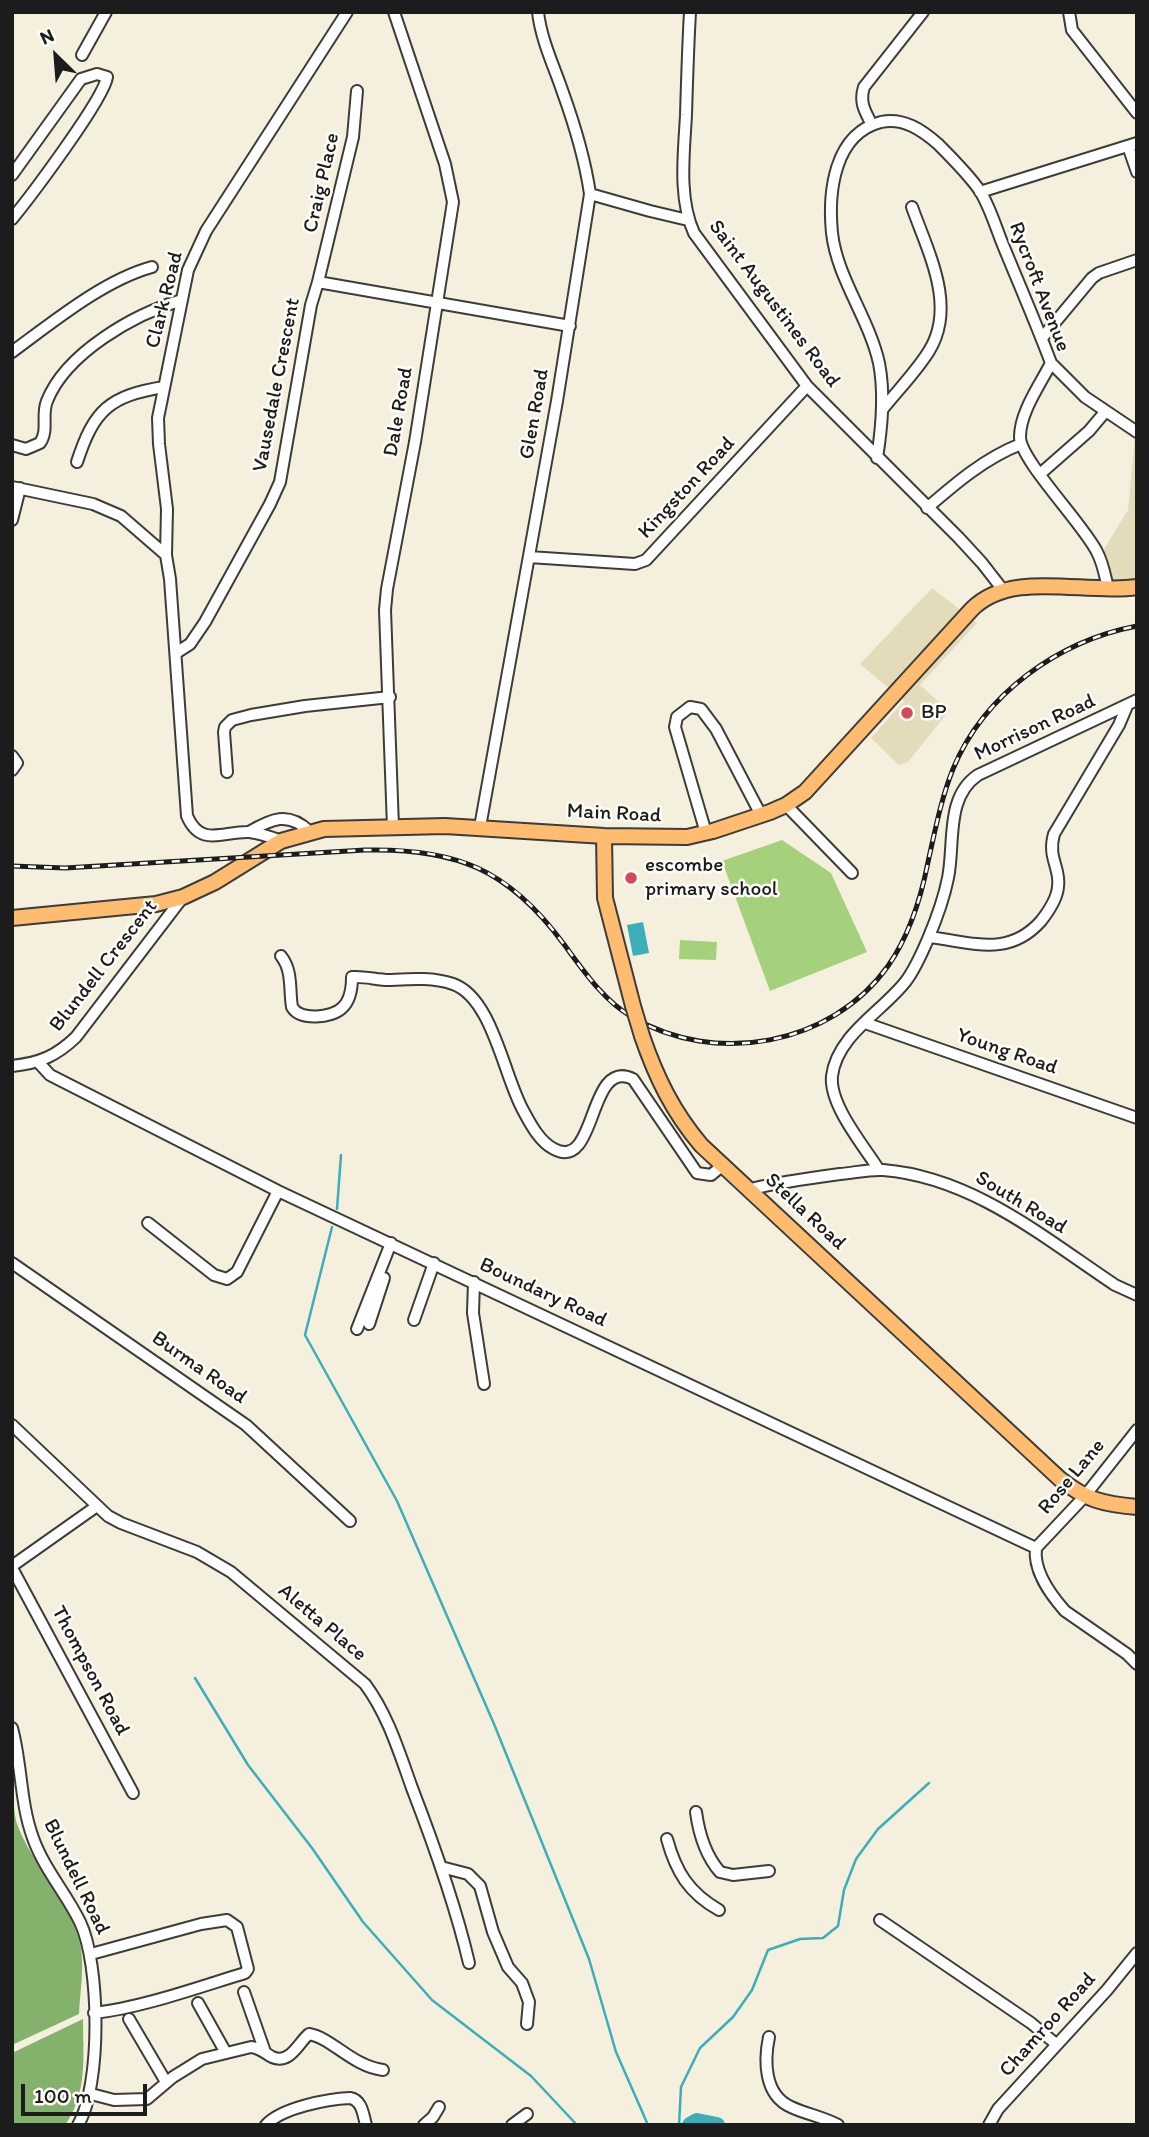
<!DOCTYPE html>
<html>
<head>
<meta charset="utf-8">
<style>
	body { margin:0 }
	#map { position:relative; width:1149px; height:2137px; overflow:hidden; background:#f5f0de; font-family:Itim,sans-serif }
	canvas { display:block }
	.frame { position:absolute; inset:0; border:14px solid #1c1c1c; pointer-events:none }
	.north { position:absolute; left:21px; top:21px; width:70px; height:70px; -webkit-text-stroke:5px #fdfcf7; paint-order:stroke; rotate:335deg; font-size:19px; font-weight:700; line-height:28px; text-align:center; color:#1c1c1c }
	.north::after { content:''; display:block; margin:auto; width:24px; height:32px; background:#1c1c1c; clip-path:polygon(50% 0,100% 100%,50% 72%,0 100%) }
	.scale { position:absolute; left:21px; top:2084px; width:126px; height:32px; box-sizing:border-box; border:4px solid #1c1c1c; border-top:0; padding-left:9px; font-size:21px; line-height:24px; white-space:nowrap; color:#1c1c1c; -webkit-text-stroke:5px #fdfcf7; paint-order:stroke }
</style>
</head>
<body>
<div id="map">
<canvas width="1149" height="2137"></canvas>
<div class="frame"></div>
<div class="north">N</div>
<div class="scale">100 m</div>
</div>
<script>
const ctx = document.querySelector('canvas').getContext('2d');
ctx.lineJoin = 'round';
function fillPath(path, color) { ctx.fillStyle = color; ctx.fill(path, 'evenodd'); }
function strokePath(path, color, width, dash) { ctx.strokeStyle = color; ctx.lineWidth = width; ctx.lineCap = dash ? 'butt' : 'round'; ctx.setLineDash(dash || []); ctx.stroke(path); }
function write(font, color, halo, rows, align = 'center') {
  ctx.font = font + ' Itim,sans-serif'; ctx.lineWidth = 5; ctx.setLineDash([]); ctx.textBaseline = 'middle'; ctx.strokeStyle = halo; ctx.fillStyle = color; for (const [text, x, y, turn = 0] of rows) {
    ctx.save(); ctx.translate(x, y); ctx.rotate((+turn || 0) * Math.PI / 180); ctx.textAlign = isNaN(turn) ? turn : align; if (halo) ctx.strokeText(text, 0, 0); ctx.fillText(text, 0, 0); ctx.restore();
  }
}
const built = new Path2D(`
	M1135,436L1137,437V583L1128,585L1113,581L1101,554L1128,510Z
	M932,588L977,623L920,685L949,711L908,762L899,765L871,738L904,701L860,664Z`);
const green = new Path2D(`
	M782,840L831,873L867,952L770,991L722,861Z
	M680,940L717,942L716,960L679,959Z`);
const forest = new Path2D(`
	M12,1791C14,1802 14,1814 17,1824C31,1863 72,1905 80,1943C85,1966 80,1991 79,2014L12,2045Z
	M83,2019C83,2056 88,2093 65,2125H12V2053Z`);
const water = new Path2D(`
	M643,922L649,953L633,956L627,925Z`);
const stream = new Path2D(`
	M337,1209L341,1155
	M332,1227L305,1335L397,1501L494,1724L589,1959L616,2052L648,2125
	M195,1678L248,1765L312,1848L363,1922L432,2000L531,2076L577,2125
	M679,2125L681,2087L700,2048L733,2017L752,1990L768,1950L800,1939L823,1938L838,1926L844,1890L856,1859L878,1829L929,1783`);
const river = new Path2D(`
	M690,2125L697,2121L717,2125`);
const minor = new Path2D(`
	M690,12C688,47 687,81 686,115C684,153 678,198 694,233L807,386L959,538L982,563L1003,590
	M1069,12L1072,30L1137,113
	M82,55L106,12
	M872,125C865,111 859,103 864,87L923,12
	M1128,146L1137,172
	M12,175L81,79L97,74L107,77C104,99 30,197 12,219
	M980,192L1137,143
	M590,194L650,211L688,220
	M318,282L353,137L357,91
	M1042,338L1092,278L1099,273L1137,260
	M12,352C53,322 104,280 152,267
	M1051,363L1085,397L1137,432
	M882,410C897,391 916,372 929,351C957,306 928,252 912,207
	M12,445L26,449L40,443C49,430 41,415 47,401C66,353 134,314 182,300
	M877,458C882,426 885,394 879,363C869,318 837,278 832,233C828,192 834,134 881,122C903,117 922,130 938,144C952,158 969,175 980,191C990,207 996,228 1003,245C1019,284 1036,323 1051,363C1040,385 1020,412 1020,437C1020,460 1084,525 1097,552C1103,563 1105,576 1108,588
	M77,462C94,410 109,396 164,387
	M1040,474L1089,431L1105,412
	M12,487L93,504L121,516L166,555L170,579L187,816C201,848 223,831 249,832C260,833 271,837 281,841
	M927,508C956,483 985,458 1021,444
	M12,520L20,488
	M166,555L167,509L159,444L158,418L188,270L206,231L347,12
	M529,557L635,564L646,560L807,386
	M176,653L190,644L205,622L270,504L280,482L311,305L318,282L570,326
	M12,756L17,763L12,770
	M227,772L224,732L225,727L232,720L251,715L305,706L390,697
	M786,805L852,873
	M393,827L385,610L387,589L415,442L453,202L445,164L394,12
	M480,827L557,401L590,194C585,159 574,123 562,90C553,64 541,39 538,12
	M249,832C271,819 288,811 309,831
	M706,833L675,727L677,717L690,707L701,709L716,729L761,815
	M929,937C972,942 1008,958 1041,921C1048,912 1057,899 1058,887C1061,868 1047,858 1054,834L1119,725L1127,706
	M281,956C293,971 289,990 292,1007C300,1021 332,1018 342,1008C351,1000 352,987 352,977C365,976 377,980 389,980C410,979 432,977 453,984C493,998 504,1078 524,1112C531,1125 540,1142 554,1149C598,1172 587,1057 633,1079L697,1173L711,1175L723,1165
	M865,1023L1137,1118
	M39,1063L50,1075L278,1191L1036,1548
	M12,1066C40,1063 56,1056 76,1037L183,897
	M879,1170C864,1146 829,1105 832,1076C837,1035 883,1011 906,981C915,969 922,953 928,939C936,920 944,898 948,878C955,844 945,797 978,775L1137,700
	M751,1189C780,1182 810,1178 840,1174C854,1173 869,1169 883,1170C972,1177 1043,1237 1115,1285L1137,1295
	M148,1223L214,1275L227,1279L237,1272L278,1191
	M12,1263L246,1425L350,1521
	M474,1282L473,1313L484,1384
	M414,1320L434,1263
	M369,1324L384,1278
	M357,1329L391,1243
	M12,1425L108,1516L121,1523L197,1552L231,1572L365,1684C388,1715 399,1752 412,1788C434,1845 455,1903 469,1963
	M1036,1548C1033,1571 1050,1594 1065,1611L1127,1654L1137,1664
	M1036,1548L1084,1497L1137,1430
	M12,1566L97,1506
	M12,1568L133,1793
	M12,1728C22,1765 20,1803 33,1838C44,1869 66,1893 80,1922C100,1963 102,2085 78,2125
	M696,1812C699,1834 705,1855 720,1872L733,1875L769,1871
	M667,1839C676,1872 689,1893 719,1910
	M441,1867L468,1874L480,1886L493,1932L508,1967L522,1983L529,2002L527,2024
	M880,1920L1031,2023L1056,2044
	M91,1954L201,1924L227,1920L237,1927L248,1969L245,1973C199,1987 141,2008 94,2013
	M244,1992L265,2052
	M198,2003L226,2053
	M129,2019L166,2082
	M769,2037C764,2061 764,2095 791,2107C806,2114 823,2117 838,2125
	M91,2094L114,2100L147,2099L173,2077L202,2059L251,2047C260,2048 265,2053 272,2057C290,2065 298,2043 309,2034C332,2038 352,2066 383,2070
	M266,2125C281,2108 327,2099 350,2098C362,2100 363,2114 366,2125
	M424,2125L433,2117L439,2107
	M512,2125L527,2114
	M989,2125L998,2109L1107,1990L1137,1953`);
const major = new Path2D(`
	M604,836L605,898L633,1006
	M12,918L156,904L183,897L215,882L281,841L324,829L445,826L604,836L687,837L713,831L770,812L786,805L805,792L972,609C1012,569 1085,595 1137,587
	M642,1036C656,1077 673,1112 701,1145L1060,1479C1086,1500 1103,1504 1137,1507`);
const rail = new Path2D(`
	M12,866L65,868L365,850C456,848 508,869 563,943C583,970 603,1000 632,1017C715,1066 831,1046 888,966C909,936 921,898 928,862C935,831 941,799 953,769C984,694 1058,641 1137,626`);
const majorBridge = new Path2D(`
	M633,1006L642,1036`);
const markers = [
	[907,713,7,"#d1495b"],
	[631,878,7,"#d1495b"]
];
const streetNames = [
	["Craig Place",322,183,-77],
	["Rycroft Avenue",1039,287,69],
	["Clark Road",165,300,-76],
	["Saint Augustines Road",774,304,53],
	["Vausedale Crescent",277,385,-79],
	["Dale Road",399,412,-80],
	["Glen Road",535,414,-80],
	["Kingston Road",687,488,-47],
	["Morrison Road",1035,728,-25],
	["Main Road",614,814,3],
	["Blundell Crescent",104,966,-52],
	["Young Road",1007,1052,19],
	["South Road",1021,1203,31],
	["Stella Road",805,1212,43],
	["Boundary Road",543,1293,25],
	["Burma Road",199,1368,35],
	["Rose Lane",1072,1477,-50],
	["Aletta Place",322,1623,40],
	["Thompson Road",90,1671,62],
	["Blundell Road",76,1877,64],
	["Chamroo Road",1048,2025,-48]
];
const poiNames = [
	["BP",921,713],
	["escombe",645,866],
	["primary school",645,890]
];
fillPath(built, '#e4dbba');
fillPath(green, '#a5d07c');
fillPath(forest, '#84b26c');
fillPath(water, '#3daeb7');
strokePath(stream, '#3daeb7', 2.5);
strokePath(river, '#3daeb7', 16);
strokePath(minor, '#3d3c39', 14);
strokePath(major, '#3d3c39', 18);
strokePath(minor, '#fff', 10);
strokePath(major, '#febc70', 14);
strokePath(rail, '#1c1c1c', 5);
strokePath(rail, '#fdfcf7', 2.5, [8]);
strokePath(majorBridge, '#3d3c39', 18, []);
strokePath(majorBridge, '#febc70', 14);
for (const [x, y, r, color] of markers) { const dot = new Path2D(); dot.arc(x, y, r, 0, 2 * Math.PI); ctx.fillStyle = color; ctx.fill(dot); strokePath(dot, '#fdfcf7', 2.5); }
write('21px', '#1c1c1c', '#fdfcf7', streetNames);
write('21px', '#1c1c1c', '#fdfcf7', poiNames, 'left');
</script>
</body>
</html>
